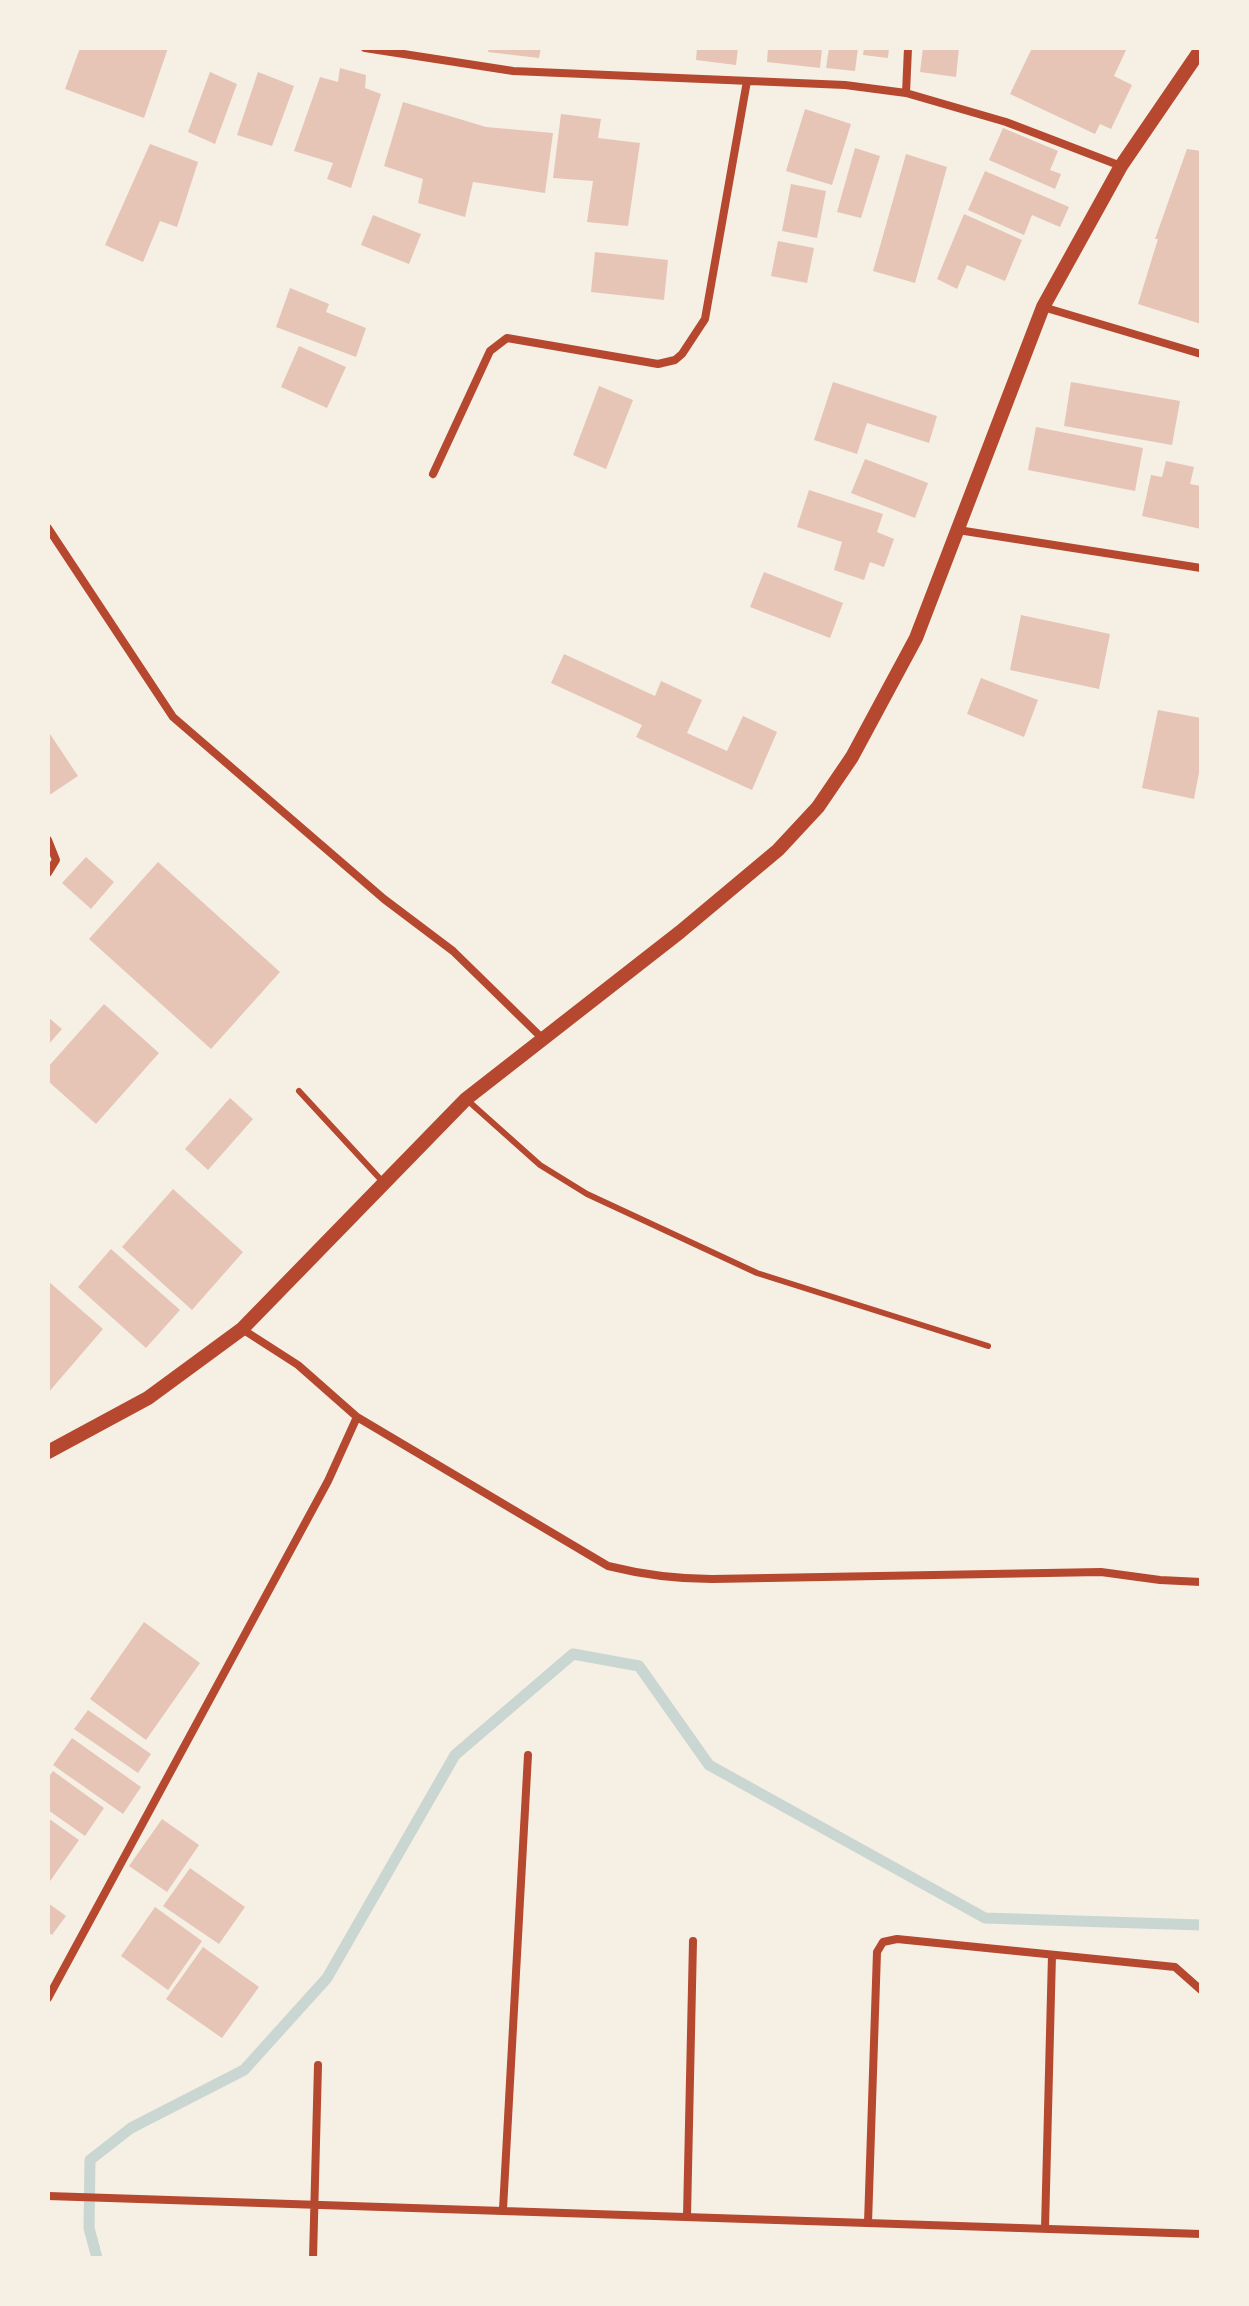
<!DOCTYPE html>
<html>
<head>
<meta charset="utf-8">
<style>
	body { margin:0 }
	#map { position:relative; width:1249px; height:2306px; overflow:hidden; background:#f6efe4; font-family:Lato,sans-serif }
	canvas { display:block }
	.frame { position:absolute; inset:0; border:50px solid #f6efe4; pointer-events:none }
</style>
</head>
<body>
<div id="map">
<canvas width="1249" height="2306"></canvas>
<div class="frame"></div>
</div>
<script>
const ctx = document.querySelector('canvas').getContext('2d');
ctx.lineJoin = 'round';
function strokePath(path, color, width, dash) { ctx.strokeStyle = color; ctx.lineWidth = width; ctx.lineCap = dash ? 'butt' : 'round'; ctx.setLineDash(dash || []); ctx.stroke(path); }
function fillPath(path, color) { ctx.fillStyle = color; ctx.fill(path, 'evenodd'); }
const stream = new Path2D(`
	M97,2258L89,2228L90,2160L131,2128L244,2070L327,1978L455,1755L573,1654L639,1666L709,1765L985,1918L1201,1925`);
const building = new Path2D(`
	M80,48H168L144,118L65,89Z
	M489,48H541L539,58L488,52Z
	M697,48H738L736,65L696,60Z
	M768,48H822L820,68L767,62Z
	M829,48H858L855,71L826,68Z
	M864,48H889L888,58L863,55Z
	M923,48H959L956,77L920,72Z
	M1032,48H1127L1114,76L1132,85L1111,129L1100,124L1095,134L1010,94Z
	M340,68L366,75L365,88L381,94L351,188L327,179L333,163L294,151L320,77L338,82Z
	M210,72L237,84L215,144L188,132Z
	M258,72L294,86L272,146L237,135Z
	M403,102L486,127L553,133L545,193L473,182L465,217L418,203L423,179L384,166Z
	M805,109L851,124L832,185L786,171Z
	M561,114L601,119L598,138L640,143L628,226L587,222L593,181L553,178Z
	M1003,128L1058,151L1050,170L1061,174L1055,189L989,160Z
	M150,144L198,162L177,227L160,221L143,262L105,245Z
	M855,148L880,156L861,218L837,212Z
	M1187,149L1201,151V324L1138,304L1158,239H1155Z
	M906,154L947,167L915,283L873,271Z
	M985,171L1069,207L1060,227L1032,215L1024,235L968,210Z
	M791,184L826,191L817,238L782,231Z
	M964,214L1022,240L1005,281L967,265L957,289L937,279Z
	M373,215L421,234L409,264L361,245Z
	M778,241L814,248L807,283L771,276Z
	M595,252L668,260L664,300L591,292Z
	M290,288L329,304L326,312L366,328L356,357L276,327Z
	M299,346L346,367L327,408L281,387Z
	M833,382L937,416L929,443L867,423L857,454L814,440Z
	M1071,382L1180,401L1172,445L1064,426Z
	M599,386L633,400L606,469L573,455Z
	M1036,427L1143,448L1135,491L1028,470Z
	M865,459L928,483L915,518L851,493Z
	M1166,461L1194,467L1190,484L1201,486V529L1142,516L1151,475L1162,477Z
	M809,490L883,514L877,532L894,539L884,567L870,562L864,580L834,570L842,542L797,527Z
	M764,572L843,603L830,638L750,607Z
	M1021,615L1110,634L1099,689L1010,670Z
	M564,654L655,696L661,681L702,700L687,733L727,751L743,716L777,732L752,790L636,737L642,725L551,683Z
	M981,678L1038,700L1024,737L967,714Z
	M1158,710L1201,718V762L1194,799L1142,788Z
	M48,731L78,776L48,796Z
	M86,857L114,882L91,909L62,883Z
	M158,862L280,972L211,1049L89,939Z
	M104,1004L159,1053L96,1124L48,1081V1067Z
	M48,1017L62,1029L48,1045Z
	M230,1098L253,1119L208,1170L185,1149Z
	M173,1189L243,1252L192,1310L122,1247Z
	M111,1249L180,1310L146,1348L78,1287Z
	M48,1281L103,1329L48,1393Z
	M144,1622L200,1663L146,1740L90,1699Z
	M88,1710L151,1754L138,1773L74,1729Z
	M72,1738L141,1787L123,1814L53,1765Z
	M53,1771L104,1808L85,1836L48,1810V1778Z
	M48,1818L79,1840L48,1884Z
	M162,1819L199,1845L167,1892L129,1866Z
	M190,1868L245,1907L219,1944L163,1906Z
	M48,1903L66,1916L52,1935L48,1932Z
	M155,1907L202,1941L168,1990L121,1956Z
	M203,1947L259,1987L222,2038L166,1999Z`);
const service = new Path2D(`
	M299,1091L383,1182
	M466,1099L540,1165L587,1194L757,1273L988,1346`);
const minor = new Path2D(`
	M365,48L513,71L845,85L906,93L1006,122L1121,166
	M906,93L908,48
	M1043,307L1201,354
	M433,474L490,351L507,338L658,364L675,360L682,354L705,319L747,81
	M48,528L173,717L384,899L453,951L543,1039
	M958,530L1201,568
	M48,840L56,860L48,873
	M357,1417L608,1566C644,1575 675,1579 712,1579L1101,1572L1160,1580L1201,1582
	M48,1998L328,1481L357,1417L298,1365L242,1329
	M48,2196L1201,2234
	M503,2209L528,1755
	M687,2216L693,1941
	M868,2223L877,1952L883,1942L897,1939L1175,1967L1201,1990
	M1045,2228L1052,1955
	M313,2258L318,2065`);
const tertiary = new Path2D(`
	M48,1452L148,1398L242,1329L466,1099L680,932L778,850L818,807L852,757L916,638L1043,307L1121,166L1201,49`);
strokePath(stream, '#c9d6d2', 11);
fillPath(building, '#e6c5b7');
strokePath(service, '#b5482f', 6);
strokePath(minor, '#b5482f', 8);
strokePath(tertiary, '#b5482f', 14);
</script>
</body>
</html>
